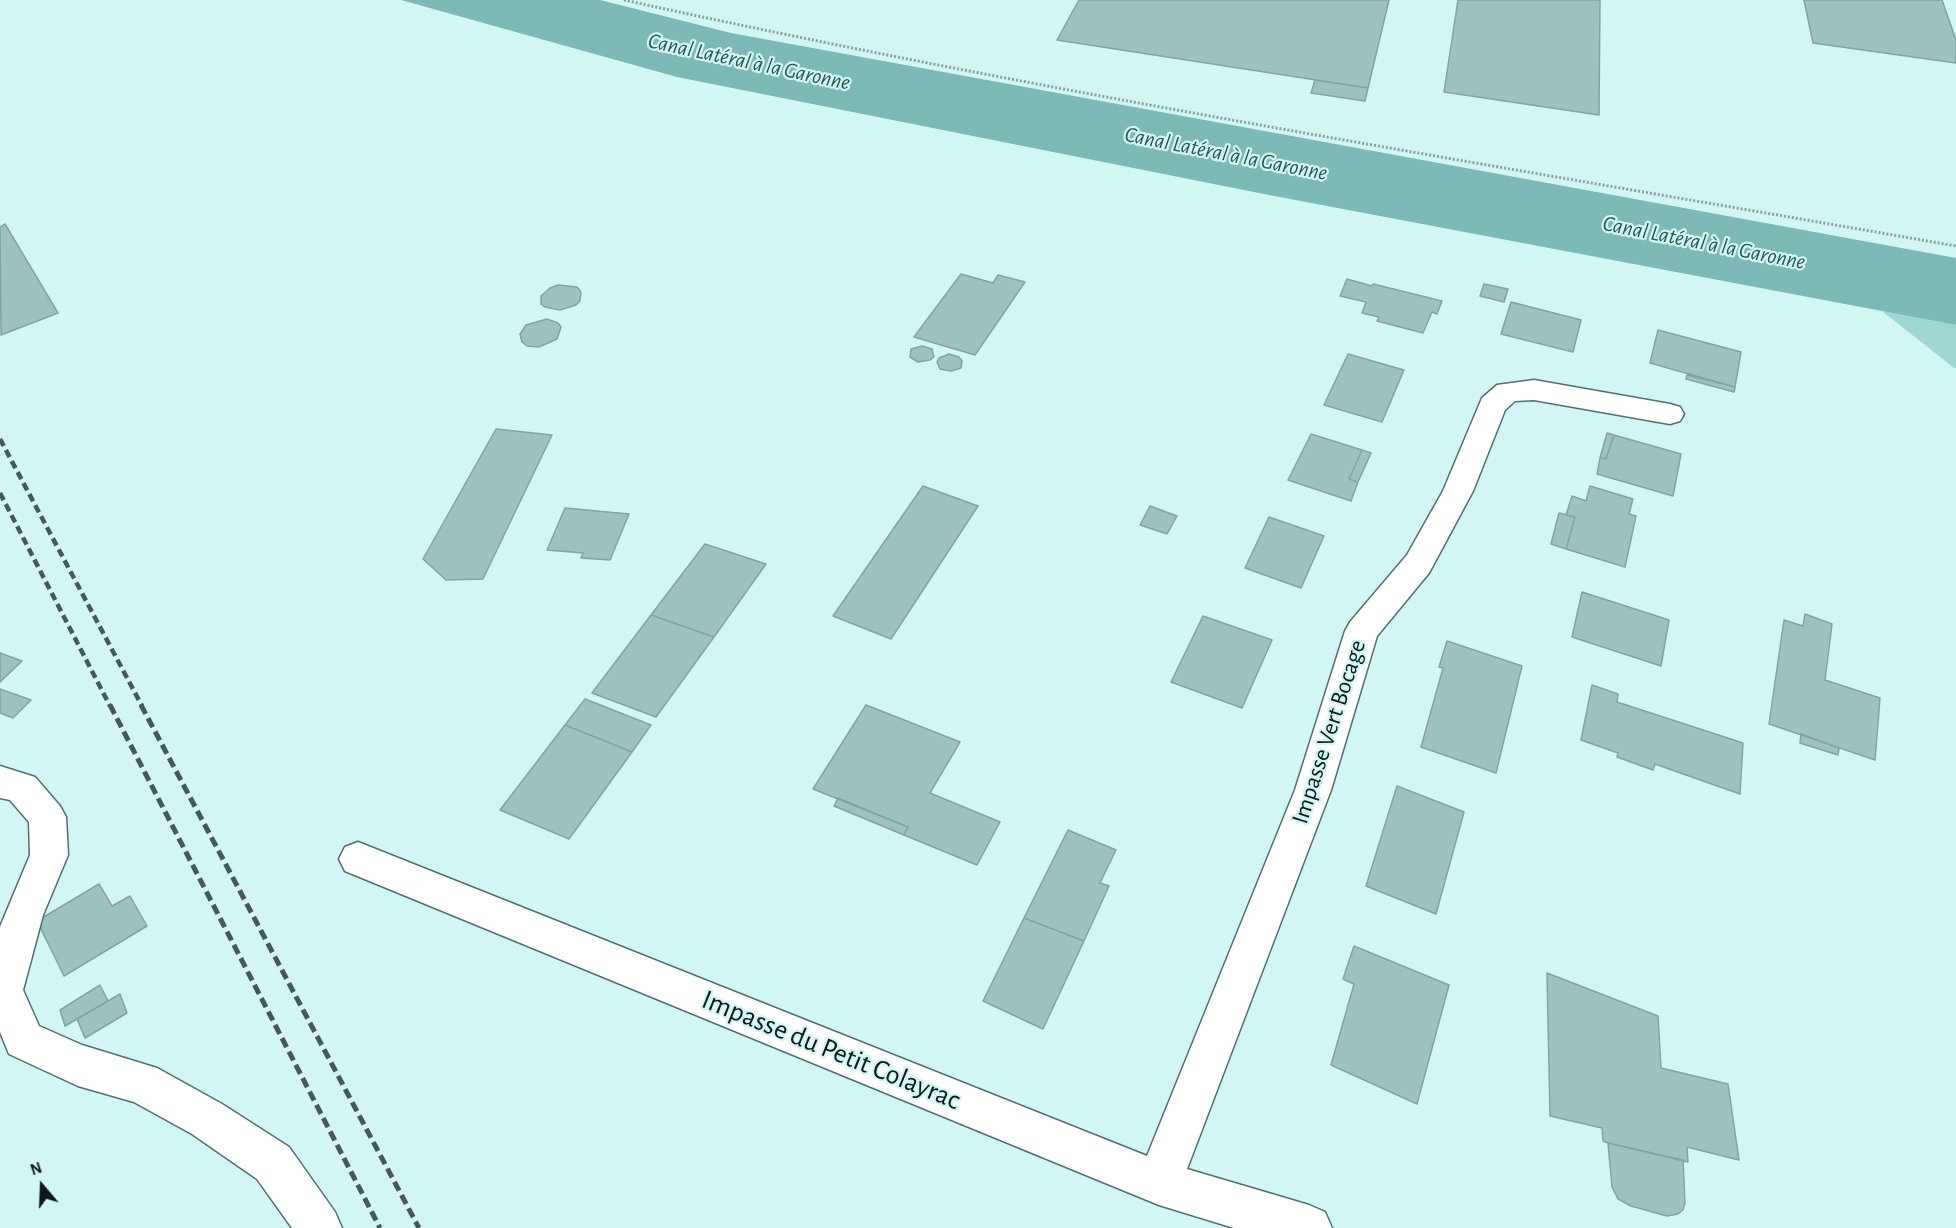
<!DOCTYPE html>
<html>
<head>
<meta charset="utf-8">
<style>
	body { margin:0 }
	#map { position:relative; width:1956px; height:1228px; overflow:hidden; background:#d2f6f4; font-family:"Alegreya Sans",sans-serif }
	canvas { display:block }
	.north { position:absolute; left:12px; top:1156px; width:60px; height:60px; -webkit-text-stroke:4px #d2f6f4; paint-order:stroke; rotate:341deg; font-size:16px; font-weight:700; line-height:24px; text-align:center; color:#0d1a19 }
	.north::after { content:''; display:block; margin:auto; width:21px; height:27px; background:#0d1a19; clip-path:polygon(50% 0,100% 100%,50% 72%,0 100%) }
</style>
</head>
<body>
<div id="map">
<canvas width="1956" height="1228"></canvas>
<div class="north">N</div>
</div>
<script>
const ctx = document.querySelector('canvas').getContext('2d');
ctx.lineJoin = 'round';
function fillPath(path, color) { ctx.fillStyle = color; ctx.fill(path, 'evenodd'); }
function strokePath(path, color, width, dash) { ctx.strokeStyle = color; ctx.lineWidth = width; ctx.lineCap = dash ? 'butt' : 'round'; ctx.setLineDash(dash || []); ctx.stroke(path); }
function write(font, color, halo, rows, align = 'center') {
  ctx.font = font + ' "Alegreya Sans",sans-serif'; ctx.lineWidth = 4.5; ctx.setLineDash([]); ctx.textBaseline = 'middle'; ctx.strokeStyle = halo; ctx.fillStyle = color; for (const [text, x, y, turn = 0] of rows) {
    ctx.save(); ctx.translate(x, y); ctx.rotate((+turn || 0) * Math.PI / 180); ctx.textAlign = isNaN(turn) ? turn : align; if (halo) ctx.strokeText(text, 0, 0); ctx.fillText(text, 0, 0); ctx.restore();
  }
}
const green = new Path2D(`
	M1882,311L1956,325V368H1954Z`);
const water = new Path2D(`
	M401,0H600L731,33L1956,258V325L1269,195L677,77Z`);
const building = new Path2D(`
	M1079,0H1389L1368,88L1057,40Z
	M1458,0H1600L1599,115L1444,92Z
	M1804,0H1942L1956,40V63L1813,43Z
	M1315,80L1368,88L1365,101L1311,93Z
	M5,224L58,313L1,335L0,227Z
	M961,274L993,283L998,275L1025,282L975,355L914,337Z
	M1347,279L1372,286L1373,284L1442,301L1437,314L1432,312L1423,333L1377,321L1379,317L1362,313L1366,302L1340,296Z
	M1484,284L1508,289L1504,302L1480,296Z
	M558,285L577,287L581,292L580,301L576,305L560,310L545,307L541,304V296L550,288Z
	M1511,302L1581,320L1573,352L1501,334Z
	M547,319L558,323L561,327L557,339L539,347L527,346L522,342L520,334L526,325Z
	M1658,330L1741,352L1735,387L1650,363Z
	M922,346L932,349L934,357L930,360L918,362L910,357L911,349Z
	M949,354L959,357L962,361L961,368L951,371L940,369L937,362L939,358Z
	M1348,354L1404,370L1382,422L1324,405Z
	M1687,375L1735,387L1734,392L1686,379Z
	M496,429L552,435L483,579L446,580L423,559Z
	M1607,433L1614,435L1606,459L1600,458Z
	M1311,434L1362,450L1349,479L1358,482L1351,501L1288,480Z
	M1614,435L1681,454L1673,496L1597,474L1600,458L1606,459Z
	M1362,450L1371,453L1358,482L1349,479Z
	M923,486L978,506L891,639L833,616Z
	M1590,486L1633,499L1629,514L1636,516L1625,567L1566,549L1575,517L1566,515L1572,496L1586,501Z
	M1150,506L1177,516L1167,534L1140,525Z
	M565,508L629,514L610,560L581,558L583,553L547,550Z
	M1559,513L1575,517L1566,549L1551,544Z
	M1269,517L1324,536L1301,588L1245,568Z
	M705,544L766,564L714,637L651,615Z
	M1582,592L1669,620L1661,666L1572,637Z
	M1805,614L1832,624L1825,680L1880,698L1875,760L1769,724L1784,620L1803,626Z
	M651,615L714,637L656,717L592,693Z
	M1203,616L1272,640L1242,708L1171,682Z
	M1447,641L1522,666L1496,773L1421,747L1443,668L1439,667Z
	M0,653L22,661L0,682Z
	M1592,685L1618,694L1617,702L1743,743L1740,794L1655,764L1653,770L1617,757L1618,753L1581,740Z
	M0,689L31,700L13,718L0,713Z
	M585,699L651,725L632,752L565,725Z
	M866,705L960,742L930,793L1000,822L977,865L904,835L908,827L813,789Z
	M565,725L632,752L569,839L500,810Z
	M1801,734L1839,748L1838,755L1800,743Z
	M1397,786L1464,812L1436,914L1366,886Z
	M838,798L908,827L904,835L834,806Z
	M1068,830L1116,850L1100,883L1109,886L1084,941L1024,918Z
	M99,884L112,906L130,896L147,926L64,976L37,921Z
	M1024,918L1084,941L1043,1029L983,1001Z
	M1354,946L1449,985L1417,1104L1331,1065L1354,984L1343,979Z
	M1547,973L1658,1016L1661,1068L1728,1084L1739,1160L1687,1147L1688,1162L1608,1143L1603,1141L1602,1128L1550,1116Z
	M100,985L108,1001L65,1026L60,1010Z
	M120,994L127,1013L85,1038L77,1019Z
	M1608,1143L1683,1160L1685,1203L1683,1210L1678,1214L1667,1216L1631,1206L1618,1199L1612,1187Z`);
const path = new Path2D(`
	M624,0C1065,97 1511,168 1956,246`);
const minor = new Path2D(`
	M1534,380L1670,404L1680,407L1684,414L1680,421L1670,424L1534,400L1515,401L1505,410L1473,491L1429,573L1377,636L1331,790L1187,1169L1309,1205L1325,1212L1332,1228H1234L1159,1205L345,871L339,859L345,847L358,842L1147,1156L1295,790L1345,631L1350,622L1407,555L1443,491L1482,398L1497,385Z
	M0,766L35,777L60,806L66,817L68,855L43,915L23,990L39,1026L82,1045L157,1068L222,1104L289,1147L335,1212L342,1228H292L257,1179L192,1134L134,1102L78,1086L9,1054L0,1032V927L30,855L29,822L10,800L0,798Z`);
const railFar1 = new Path2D(`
	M0,439L142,706
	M0,493L110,706`);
const rail = new Path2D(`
	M110,705L380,1228
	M141,705L419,1228`);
const farWaternames = [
	["Canal Latéral à la Garonne",749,62,12],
	["Canal Latéral à la Garonne",1226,154,11],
	["Canal Latéral à la Garonne",1704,243,11]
];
const streetNames = [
	["Impasse Vert Bocage",1329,732,-72]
];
const nearStreetnames = [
	["Impasse du Petit Colayrac",831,1050,22]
];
fillPath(green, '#9ed7d4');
fillPath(water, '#7db9b7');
fillPath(building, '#9fc2c0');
strokePath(building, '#82a4a2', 1.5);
strokePath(minor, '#50706e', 3);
strokePath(path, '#87a2a1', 3, [2, 2]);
fillPath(minor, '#fff');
strokePath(railFar1, '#465958', 4.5, [8, 4.5]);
strokePath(rail, '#465958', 5, [10, 5]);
write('italic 22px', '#235756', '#d2f6f4', farWaternames);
write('24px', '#0d1a19', '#d2f6f4', streetNames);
write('28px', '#0d1a19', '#d2f6f4', nearStreetnames);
</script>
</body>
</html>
